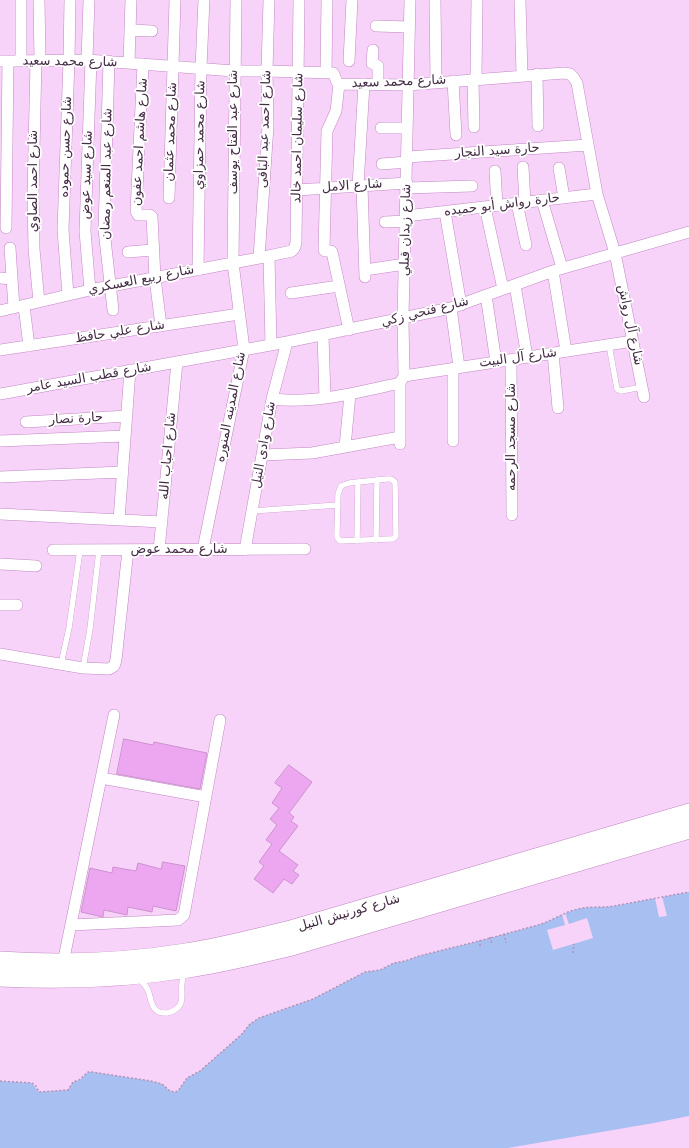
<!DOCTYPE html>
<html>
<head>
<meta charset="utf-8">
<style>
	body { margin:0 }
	canvas { display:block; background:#f8d3f9 }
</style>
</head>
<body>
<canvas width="689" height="1148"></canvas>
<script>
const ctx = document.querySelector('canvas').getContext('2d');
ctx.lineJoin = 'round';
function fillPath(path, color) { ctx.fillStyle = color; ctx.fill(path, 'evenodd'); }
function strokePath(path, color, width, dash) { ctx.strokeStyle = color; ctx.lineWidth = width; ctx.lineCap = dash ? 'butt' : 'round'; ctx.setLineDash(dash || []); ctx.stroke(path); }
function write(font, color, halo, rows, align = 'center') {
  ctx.font = font + ' "DejaVu Sans",Cairo,sans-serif'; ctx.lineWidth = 3.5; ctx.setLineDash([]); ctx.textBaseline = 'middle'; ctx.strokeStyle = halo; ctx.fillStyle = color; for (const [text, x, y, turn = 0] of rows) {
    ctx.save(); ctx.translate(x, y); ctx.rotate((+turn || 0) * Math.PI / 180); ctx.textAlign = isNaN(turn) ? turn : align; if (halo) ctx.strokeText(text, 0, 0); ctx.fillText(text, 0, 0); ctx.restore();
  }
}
const water = new Path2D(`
	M689,892V1116L654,1123L508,1148H0V1081L32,1083L39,1092L68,1090L73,1082L80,1080L88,1072H92L151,1081L162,1084L170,1091L175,1092L178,1091L187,1078L200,1071L217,1056L241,1035L250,1024L259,1018L313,999L365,972L380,970L394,963L405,961L419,956C459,946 499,936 538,925C552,921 564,912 578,909C590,906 602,908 614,906Z`);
const pier = new Path2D(`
	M662,896L667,916L659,917L655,898Z
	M565,913L569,924L587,918L593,938L553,950L547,930L565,925L562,914Z`);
const building = new Path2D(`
	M124,739L153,745L154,742L207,753L200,789L117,774Z
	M289,765L312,782L289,813L294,817L291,821L298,826L279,851L298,865L293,871L299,875L292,884L284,879L273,893L254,879L264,866L259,862L272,844L266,840L277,825L270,819L279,808L272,803L282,788L275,783Z
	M163,862L185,866L176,911L153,906L152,912L128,907L127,915L104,910L103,917L81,912L90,868L112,873L113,867L136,871L138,863L161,869Z`);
const path = new Path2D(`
	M504,934L506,943
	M490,937L492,945
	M480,940V948
	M573,953L574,944
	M0,1081L32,1083L36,1086L39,1092L68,1090L73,1082L79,1080L88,1072H92L151,1081L162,1084L170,1091L175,1092L178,1091L187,1078L200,1071L217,1056L241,1035L250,1024L259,1018L313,999L365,972L380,970L394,963L405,961L419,956C459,946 499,936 538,925C552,921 564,912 578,909C590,906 602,908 614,906L689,892`);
const service = new Path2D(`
	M609,345L617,389L621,391L642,387
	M387,479H391L395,482L396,536L393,539H389L340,541L337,537V533L338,494L341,486L349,483Z
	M252,511L338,505
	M376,540L377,480
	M357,541L358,482
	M61,664L69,628L80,550
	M83,668L90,629L99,550
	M138,978C143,982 147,987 149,993C152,1003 152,1014 167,1013C172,1012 177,1009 180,1005C185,996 178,984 185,972`);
const minor = new Path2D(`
	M21,0V61
	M39,0L40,60
	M435,0L436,82
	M520,0L522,75
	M376,26L409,27
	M130,30L152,31
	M373,50L372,63L378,66V84
	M36,60L33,196L34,249L39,302
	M87,60L89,0
	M0,61L87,60L234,71H267L333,73C336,76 335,82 339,84L408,85L564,73L570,74L574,78L577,83L597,194L615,253L644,397
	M109,61L104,230L113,310
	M349,61L352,0
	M129,63L131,0
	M143,64L136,211L138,215H150L152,217L155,278L161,326
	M326,73L327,0
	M537,74L538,126
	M473,79L474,127
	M476,79L477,0
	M453,81L456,135
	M339,84L336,111L327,131L324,250L325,251H331L332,252L349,330
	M381,128H407
	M407,157L588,145
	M382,164L407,162
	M523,167L525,203
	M559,168L564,198
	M495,171L497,206
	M358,186L364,84
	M362,186L365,277
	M407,188L472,186
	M297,190L407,183
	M169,198L175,0
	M542,200L562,268
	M517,203L526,245
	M485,207L503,289
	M445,212L461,305
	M406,216L597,194
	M385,222L406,221
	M6,228L8,61
	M10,248L14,308
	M128,252L153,250
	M269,256L271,345
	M259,258L268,126L267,71L269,0
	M198,270L201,68L204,0
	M365,270L405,264
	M553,271L566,351
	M0,278L12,279
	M515,285L527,357
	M90,290L85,231L91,60
	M291,293L339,286
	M68,295L63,230L69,60L70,0
	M486,295L496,362
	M24,306L29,346
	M451,308L459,367
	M0,311L90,290L259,258L292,251L295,247L296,242L299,0
	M323,335L325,398
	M0,350L239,314
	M553,353L558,408
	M511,360L512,515
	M453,368V441
	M404,376L633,341
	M0,394L287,342L451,308L553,271L689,232
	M272,399C315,404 359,392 400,383
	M26,422L127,416
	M0,441L125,436
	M400,444V383L404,376L403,318L410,0
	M345,447L350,394
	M263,455L312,453L400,437
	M0,477L123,472
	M0,514L162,522
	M119,520L130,370
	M203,549L244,349L233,263L236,0
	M53,550L305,549
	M159,550L177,362
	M245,550L272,399L287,342
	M0,564L36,566
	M0,605H17
	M0,654L83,668L109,669L114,666L116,660L128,550
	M101,778L206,797
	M71,925L178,920L184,915L220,720
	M63,963L114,715`);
const trunk = new Path2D(`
	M0,961C62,965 124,963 186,953C220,948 253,939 287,931L689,813
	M0,977C62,980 126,978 188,968C223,963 257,954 292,946L689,829`);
const streetNames = [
	["شارع محمد سعيد",70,62,1],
	["شارع محمد سعيد",399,82,-2],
	["شارع احمد عبد الباقى",265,129,-88],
	["شارع محمد عثمان",171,132,-88],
	["شارع عبد الفتاح يوسف",234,132,-90],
	["شارع محمد حمزاوي",200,135,-89],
	["شارع سليمان احمد خالد",298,138,-89],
	["شارع هاشم احمد عفون",140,142,-87],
	["شارع حسن حموده",66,147,-88],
	["حارة سيد النجار",497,151,-4],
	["شارع عبد المنعم رمضان",107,174,-89],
	["شارع سيد عوض",87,175,-88],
	["شارع احمد الصاوي",34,181,-90],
	["شارع الامل",352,186,-4],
	["حارة رواش أبو حميده",502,205,-7],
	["شارع زيدان قبلي",406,230,-89],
	["شارع ربيع العسكري",141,280,-11],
	["شارع فتحي زكي",425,312,-14],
	["شارع آل رواش",630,325,78],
	["شارع علي حافظ",120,332,-9],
	["شارع آل البيت",518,358,-8],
	["شارع قطب السيد عامر",89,378,-10],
	["شارع المدينه المنوره",231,407,-79],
	["حارة نصار",76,419,-3],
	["شارع مسجد الرحمه",512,437,-90],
	["شارع وادى النيل",264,445,-80],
	["شارع احباب الله",168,456,-85],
	["شارع محمد عوض",179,550],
	["شارع كورنيش النيل",349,913,-16]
];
fillPath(water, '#a8bff1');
fillPath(pier, '#f8d3f9');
fillPath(building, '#eda7f0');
strokePath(building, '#cc91ce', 1);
strokePath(service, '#c187c3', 6);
strokePath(minor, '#c187c3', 12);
strokePath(trunk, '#c187c3', 20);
strokePath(path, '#b493b5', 1.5, [2, 2]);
strokePath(service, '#fff', 5.5);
strokePath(minor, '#fff', 11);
strokePath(trunk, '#fff', 19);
write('13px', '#442c45', '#fff', streetNames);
</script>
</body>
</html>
